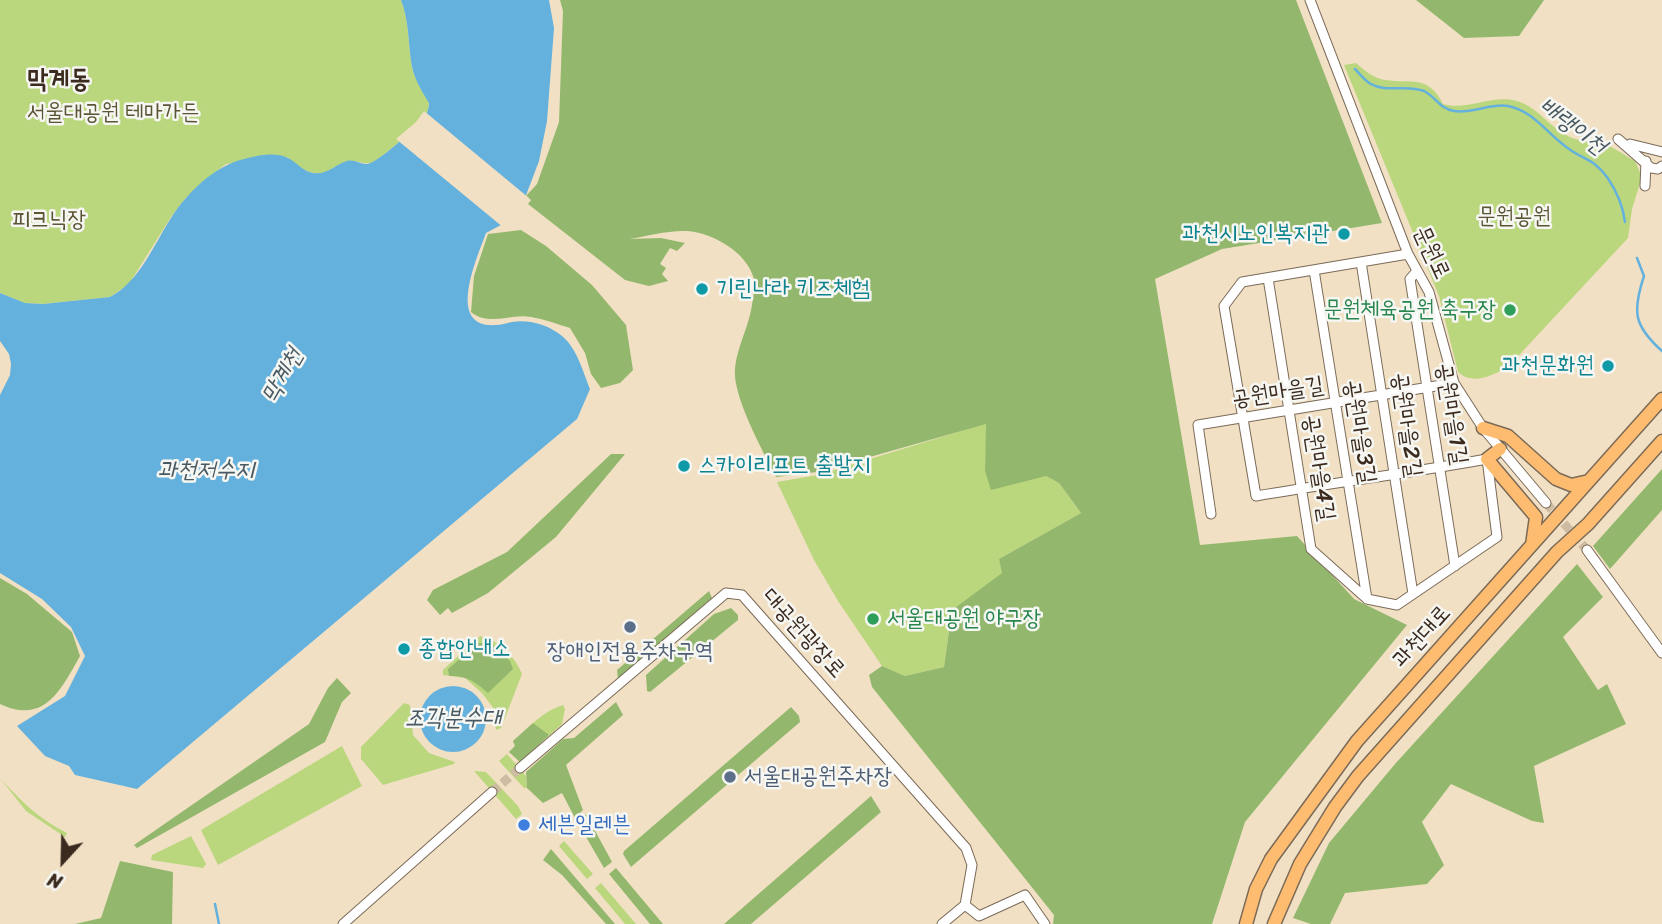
<!DOCTYPE html>
<html>
<head>
<meta charset="utf-8">
<style>
	body { margin:0 }
	#map { position:relative; width:1662px; height:924px; overflow:hidden; background:#f1e0c4; font-family:Sriracha,sans-serif }
	canvas { display:block }
	.north { position:absolute; left:28px; top:826px; width:70px; height:70px; -webkit-text-stroke:5px #f6f6f2; paint-order:stroke; rotate:202deg; font-size:19px; font-weight:700; line-height:28px; text-align:center; color:#3b2a1e }
	.north::after { content:''; display:block; margin:auto; width:24px; height:32px; background:#3b2a1e; clip-path:polygon(50% 0,100% 100%,50% 72%,0 100%) }
</style>
</head>
<body>
<div id="map">
<canvas width="1662" height="924"></canvas>
<div class="north">N</div>
</div>
<script>
const ctx = document.querySelector('canvas').getContext('2d');
ctx.lineJoin = 'round';
function fillPath(path, color) { ctx.fillStyle = color; ctx.fill(path, 'evenodd'); }
function strokePath(path, color, width, dash) { ctx.strokeStyle = color; ctx.lineWidth = width; ctx.lineCap = dash ? 'butt' : 'round'; ctx.setLineDash(dash || []); ctx.stroke(path); }
function write(font, color, halo, rows, align = 'center') {
  ctx.font = font + ' Sriracha,"Poor Story",sans-serif'; ctx.lineWidth = 5; ctx.setLineDash([]); ctx.textBaseline = 'middle'; ctx.strokeStyle = halo; ctx.fillStyle = color; for (const [text, x, y, turn = 0] of rows) {
    ctx.save(); ctx.translate(x, y); ctx.rotate((+turn || 0) * Math.PI / 180); ctx.textAlign = isNaN(turn) ? turn : align; if (halo) ctx.strokeText(text, 0, 0); ctx.fillText(text, 0, 0); ctx.restore();
  }
}
const green = new Path2D(`
	M0,0H401C409,21 408,40 411,61C413,77 421,89 429,102C429,105 428,110 427,113C423,122 379,161 371,163C362,165 355,158 345,162C332,167 325,177 310,172C301,170 294,163 287,157L226,164L204,181L185,199L171,217L129,284L110,297L43,304L25,303L0,293Z
	M1356,63C1364,70 1373,78 1385,80C1411,84 1428,74 1443,104C1467,111 1493,94 1517,101C1537,107 1548,125 1566,135C1580,143 1583,138 1597,141C1609,144 1624,155 1635,161L1642,177L1632,209L1628,238L1508,367C1493,375 1473,386 1458,372L1439,296L1344,65Z
	M987,423L985,471L1046,476L1059,483L1081,513L999,559L1003,573L952,610L944,667L905,676L882,666L838,601L814,560L777,482L818,475Z
	M480,636C498,640 515,656 522,674L501,728L496,730L494,709L482,693L465,678L443,675V670Z
	M404,703L410,705L413,735L429,753L455,762L454,764L383,785L361,759V747Z
	M563,705L565,709L562,724L520,762L509,752L515,746L513,741C528,728 543,711 563,705Z
	M342,746L362,786L218,865L201,830Z
	M507,754L526,776L527,788H524L499,761Z
	M474,771L486,772L518,806L522,814L516,819Z
	M0,778C20,800 40,820 67,833L65,837L26,811Z
	M191,836L206,864L203,868L151,860L152,855Z
	M564,841L593,874L587,879L559,846Z
	M601,883L636,924H625L595,888Z`);
const forest = new Path2D(`
	M560,0H1296L1382,223L1222,249L1155,279L1200,545L1297,536L1354,599L1407,625L1245,822L1212,924H1053L1054,915L872,687L869,675L882,666L905,676L944,667L952,610L1002,573L999,559L1081,513L1059,483L1046,476L991,490L985,471L986,424L817,472L776,477C763,451 732,396 735,368C737,347 749,326 752,305C753,298 756,285 754,279C747,252 713,233 687,231C669,230 647,236 629,239L661,238L685,243L677,251L670,248L660,264L666,268L662,274L668,281L649,286L625,280L528,204L531,200L526,196L537,184L559,122L563,11Z
	M1416,0H1544L1519,36L1464,38Z
	M521,230L546,246L592,285L626,325L633,370L620,383L601,388L591,374L585,353L570,328C557,324 544,319 531,317C510,313 490,327 471,312L474,276L488,234Z
	M611,454H625L556,537L488,593L452,613L448,608L440,615L427,600L433,590L507,552Z
	M1662,469V510L1610,569L1593,546Z
	M1577,564L1603,597L1563,637L1598,690L1607,684L1626,724L1534,766L1544,823L1532,821L1451,784L1422,822L1444,865L1427,884L1345,893L1330,924H1311L1293,918L1329,843L1395,764Z
	M0,578L27,594L72,632L80,656C61,690 44,725 0,704Z
	M709,591L712,598L618,679L617,670Z
	M731,608L738,615V620L650,692L647,691L646,675L714,614Z
	M479,643H491L510,661L513,669L488,693C476,682 466,675 449,676L448,669Z
	M337,678L351,693L342,702L325,742L137,848L134,845L309,724L328,688Z
	M616,702L623,715L566,765L583,810L575,818L562,793L543,803L527,788L526,772L563,739L574,738Z
	M791,707L799,716L800,722L631,867L623,854L624,851Z
	M533,723L549,735L520,762L509,752L515,746L513,741Z
	M871,796L881,812L751,924H724Z
	M586,814L612,862L604,868L578,823Z
	M551,849L615,924H606L562,875L543,860Z
	M120,861L173,872L172,924H75L101,918Z
	M616,868L663,924H650L609,874Z`);
const water = new Path2D(`
	M401,0H549L554,28L547,121L539,161L525,198L501,225L486,233C477,258 445,329 496,325C501,325 506,323 512,322C529,319 549,325 562,336C577,348 583,372 590,389L577,419L137,789L75,775L69,766L45,756L17,726L65,696L85,656L71,627L42,599L0,573V395L10,375L11,364L9,354L0,341V293L25,303L43,304L110,297C140,281 153,246 171,218C187,193 214,166 244,159C257,155 278,151 290,159C298,164 303,171 313,173C328,175 334,165 347,161C355,159 359,164 367,164C377,164 422,123 427,113C428,110 429,106 429,103C421,90 413,77 411,61C408,40 409,21 401,0Z
	M420 719a33 33 0 1 1 66 0a33 33 0 1 1-66 0Z`);
const pier = new Path2D(`
	M424,111L529,198L504,228L396,139L416,122Z`);
const stream = new Path2D(`
	M1355,69C1360,74 1365,81 1371,84C1386,93 1407,84 1424,91C1436,97 1440,109 1454,111C1472,114 1491,103 1508,106C1534,111 1548,135 1569,149C1584,160 1594,159 1607,177C1616,190 1623,206 1625,222
	M1637,258L1644,276C1632,312 1634,326 1662,351
	M215,904L219,924`);
const minorTunnel = new Path2D(`
	M1546,503L1587,550
	M492,792L520,768`);
const minor = new Path2D(`
	M1310,0L1408,254L1429,292L1454,383L1483,428L1546,503
	M1618,139L1651,168L1658,169L1662,166
	M1630,144L1662,152
	M1645,186L1646,161
	M1361,262L1413,594
	M1314,270L1367,599
	M1417,271L1410,279L1455,566
	M1268,278L1311,549L1367,599L1397,605L1497,537L1487,459C1410,473 1332,483 1256,496L1224,306L1242,282C1297,273 1352,263 1408,254
	M1211,514L1198,425L1454,383
	M1587,550L1662,653
	M520,768L726,593L742,595L966,848L972,865L965,905L942,924
	M965,905L979,916L1025,895L1045,924
	M343,924L492,792`);
const highway = new Path2D(`
	M1483,428L1508,436L1556,479L1571,485L1589,481
	M1500,449L1487,459L1536,517L1532,545
	M1246,924L1256,889L1271,859L1357,741L1662,399
	M1274,924L1300,864L1335,807L1358,776L1557,552L1588,524L1662,441`);
const markers = [
	[1344,234,7,"#0f9aa8"],
	[702,289,7,"#0f9aa8"],
	[1510,310,7,"#2e9e5b"],
	[1608,366,7,"#0f9aa8"],
	[684,466,7,"#0f9aa8"],
	[873,619,7,"#2e9e5b"],
	[630,627,7,"#5c6f8a"],
	[404,649,7,"#0f9aa8"],
	[730,777,7,"#5c6f8a"],
	[524,825,7,"#3f7fe0"]
];
const parkNames = [
	["서울대공원 테마가든",113,113],
	["문원공원",1514,217],
	["피크닉장",49,220]
];
const cultureNames = [
	["과천시노인복지관",1330,234,"right"],
	["기린나라 키즈체험",716,289],
	["과천문화원",1594,366,"right"],
	["스카이리프트 출발지",698,466],
	["종합안내소",418,649]
];
const streetNames = [
	["문원로",1431,253,65],
	["공원마을길",1278,393,-9],
	["공원마을1길",1451,414,81],
	["공원마을2길",1406,425,82],
	["공원마을3길",1359,432,81],
	["공원마을4길",1318,468,81],
	["대공원광장로",803,634,48],
	["과천대로",1422,637,-48]
];
const leisureNames = [
	["문원체육공원 축구장",1496,310],
	["서울대공원 야구장",887,619,"left"]
];
const serviceNames = [
	["장애인전용주차구역",630,652],
	["서울대공원주차장",744,777,"left"]
];
const shopNames = [
	["세븐일레븐",538,825]
];
const waterNames = [
	["배랭이천",1572,127,37],
	["막계천",283,376,-60],
	["과천저수지",206,471],
	["조각분수대",453,719]
];
const quarterNames = [
	["막계동",59,80]
];
fillPath(green, '#bad77e');
fillPath(forest, '#93b86d');
fillPath(water, '#64b1dd');
fillPath(pier, '#f1e0c4');
strokePath(stream, '#64b1dd', 2.5);
strokePath(minorTunnel, '#cdbca3', 9, [9, 4.5]);
strokePath(minor, '#7b6a58', 11);
strokePath(highway, '#7b6a58', 15);
strokePath(minor, '#fff', 9);
strokePath(highway, '#fdbc70', 12);
for (const [x, y, r, color] of markers) { const dot = new Path2D(); dot.arc(x, y, r, 0, 2 * Math.PI); ctx.fillStyle = color; ctx.fill(dot); strokePath(dot, '#f6f6f2', 2.5); }
write('23px', '#5b5536', '#f6f6f2', parkNames);
write('23px', '#0d838f', '#f6f6f2', cultureNames, 'left');
write('23px', '#3b2a1e', '#f6f6f2', streetNames);
write('23px', '#27864d', '#f6f6f2', leisureNames, 'right');
write('23px', '#4e5e75', '#f6f6f2', serviceNames);
write('23px', '#366cbe', '#f6f6f2', shopNames, 'left');
write('italic 24px', '#495961', '#f6f6f2', waterNames);
write('bold 26px', '#3b2a1e', '#f6f6f2', quarterNames);
</script>
</body>
</html>
